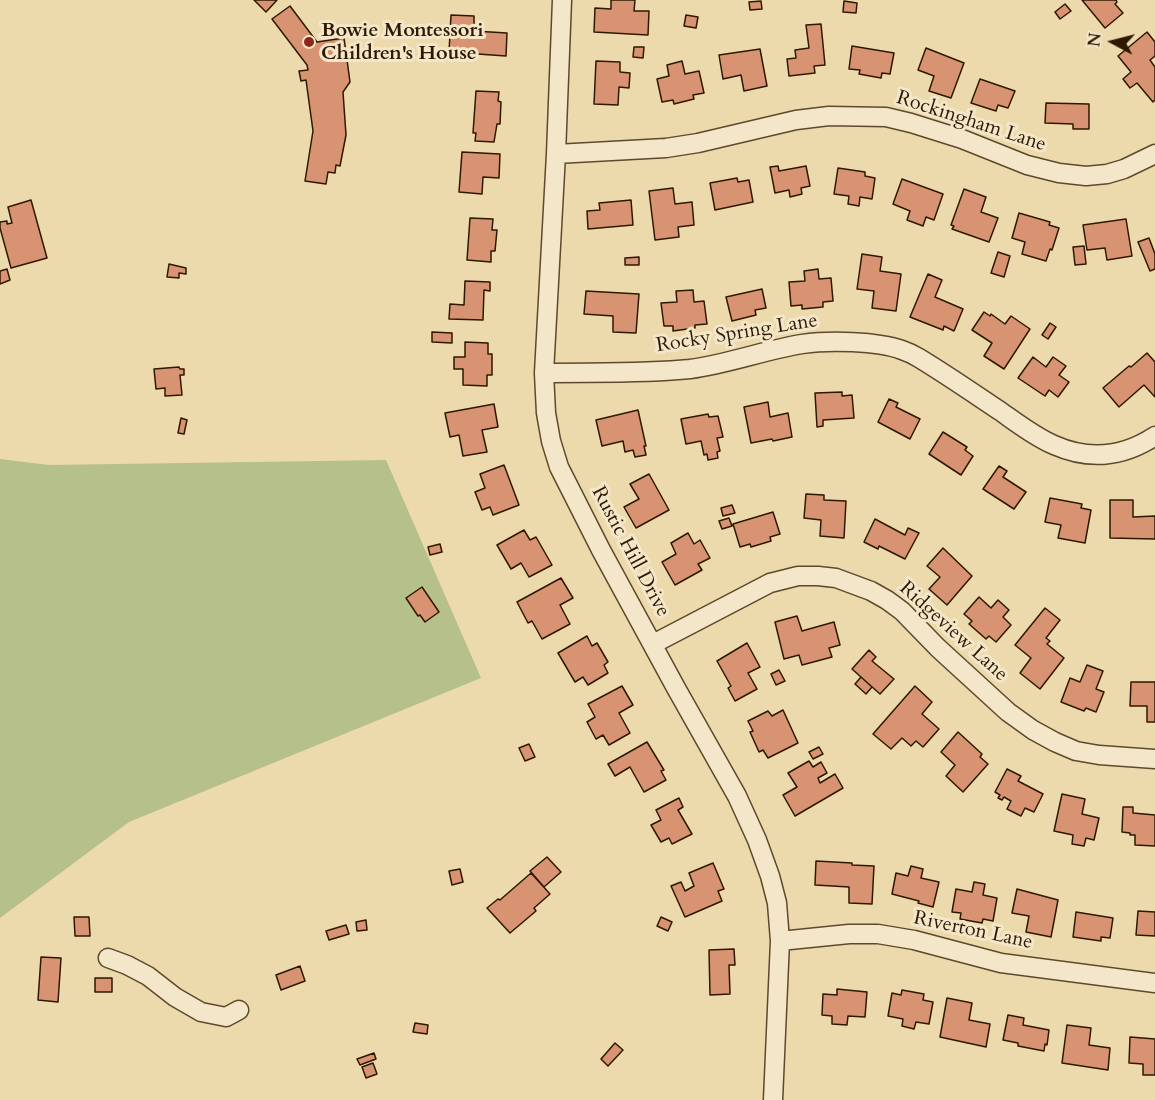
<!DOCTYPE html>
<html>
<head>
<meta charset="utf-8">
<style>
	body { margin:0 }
	#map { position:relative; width:1155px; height:1100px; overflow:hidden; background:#ecd9ac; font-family:Cardo,serif }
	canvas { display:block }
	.north { position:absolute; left:1083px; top:12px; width:60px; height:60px; -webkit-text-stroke:4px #f3e6c9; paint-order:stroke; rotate:277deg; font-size:16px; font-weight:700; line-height:24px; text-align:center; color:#2e1900 }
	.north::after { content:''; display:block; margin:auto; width:21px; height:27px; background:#2e1900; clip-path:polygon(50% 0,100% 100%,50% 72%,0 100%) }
</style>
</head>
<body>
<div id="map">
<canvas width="1155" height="1100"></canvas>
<div class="north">N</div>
</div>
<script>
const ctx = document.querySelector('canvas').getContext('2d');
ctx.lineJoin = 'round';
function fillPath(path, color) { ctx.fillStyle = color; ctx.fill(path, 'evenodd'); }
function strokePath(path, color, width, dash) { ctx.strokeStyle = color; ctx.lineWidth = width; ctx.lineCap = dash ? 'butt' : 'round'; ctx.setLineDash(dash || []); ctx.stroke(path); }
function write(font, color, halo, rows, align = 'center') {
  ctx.font = font + ' Cardo,serif'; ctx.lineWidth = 6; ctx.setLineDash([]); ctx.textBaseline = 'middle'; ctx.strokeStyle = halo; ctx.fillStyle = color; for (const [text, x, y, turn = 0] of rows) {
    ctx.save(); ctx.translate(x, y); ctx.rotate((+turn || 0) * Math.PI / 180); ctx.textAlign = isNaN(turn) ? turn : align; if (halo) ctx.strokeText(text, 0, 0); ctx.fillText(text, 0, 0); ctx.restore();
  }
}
const green = new Path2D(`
	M0,459L49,465L386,460L481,678L129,822L0,918Z`);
const building = new Path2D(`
	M254,0H277L266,12Z
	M611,0H635L634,11H649L648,35L594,32L595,8L611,9Z
	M1082,0H1116L1117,2L1115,4L1123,13L1105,28Z
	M761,1L762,9L750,10L749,2Z
	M844,1L857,3L856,13L843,12Z
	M1065,4L1071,11L1060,19L1055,12Z
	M290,6L317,42L344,38L350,82L343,92L346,135L340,166L336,165L335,173L328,172L326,184L305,181L313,131L306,80L301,81L299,71L308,70L307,65L272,19Z
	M451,15L474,16V31L507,33L506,56L449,52Z
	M686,15L698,17L696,28L684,26Z
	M821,24L825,65L814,66L815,73L789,76L787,59L796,58L795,50L809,48L806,25Z
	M1147,32L1155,42V56L1150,60L1155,67V100L1153,102L1137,83L1130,88L1123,79L1131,72L1118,56Z
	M852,46L894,53L890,74L882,73L881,78L859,74L860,70L849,69Z
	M634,47H644L643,58L633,57Z
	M926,48L964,63L951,98L929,91L934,76L918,70Z
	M760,49L767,86L744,91L741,75L723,79L719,55Z
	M596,61L620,62V72L630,73L629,88L619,87L618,105L594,104Z
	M682,61L685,74L699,71L704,93L693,95L694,99L674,104L673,100L662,102L657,79L669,76L667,65Z
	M980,79L1015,91L1008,108L998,105L996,111L971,103Z
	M476,91L499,92L498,101L501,102L500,124H497L494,142L475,141L476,133H473Z
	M1046,103L1089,104V129H1073V124L1045,123Z
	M462,152L500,154L499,178L483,177L482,194L459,192Z
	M778,166L779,171L806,166L810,186L801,188L802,194L790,197L789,190L775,193L770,167Z
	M838,168L865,172V176L875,178L872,199L860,197L859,206L848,204L849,196L834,194Z
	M737,178L738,182L749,180L753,202L715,210L710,183Z
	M902,179L943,194L934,220L926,217L923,226L907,220L910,211L893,204Z
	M673,188L675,204L692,202L694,225L678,227L679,237L655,240L649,191Z
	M964,189L986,197L981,212L998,218L989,242L952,229L954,226L951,225Z
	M31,200L47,258L11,268L0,228V222L7,221V224L12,223L8,207Z
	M631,200L633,225L588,229L587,211L600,210L599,203Z
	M1019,213L1050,222L1049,225L1059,228L1052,250L1050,249L1046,261L1022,254L1025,242L1012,238Z
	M470,218L493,219L492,230H497L495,251H491V262L467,260Z
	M1126,219L1132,256L1107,260L1105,248L1087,250L1083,225Z
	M1149,238L1155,254V269L1150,271L1138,242Z
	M1084,246L1086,264L1075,265L1073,247Z
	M998,252L1010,256L1004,277L991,273Z
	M862,254L882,257L880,271L901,274L896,311L872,308L874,291L857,289Z
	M639,257V265H625V258Z
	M169,264L186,268V274L179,273V278L167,277Z
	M7,269L10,280L0,284V271Z
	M818,269L819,279L831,278L833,301L823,302V307L802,309V305L791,306L789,282L805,281L804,271Z
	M928,274L942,280L935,297L963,309L954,331L944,326L943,330L910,317Z
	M465,281L490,282V291L484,290L483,320L449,319L450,304L464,305Z
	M762,289L766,308L755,310L756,315L732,321L726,297Z
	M693,290L694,302L704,301L707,324L695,325V328L673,331V326H664L661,303L677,302L676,291Z
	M586,291L639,294L636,333L613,332V316L584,314Z
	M984,312L990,316L991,314L1005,324L1011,316L1030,329L1004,369L984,356L992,343L972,330Z
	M1050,323L1056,327L1048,339L1042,335Z
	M432,332L452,333V343L432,342Z
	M465,342L488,343V354H492V375H487V386L463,385V369H454V357H465Z
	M1147,353L1155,362V397L1144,385L1119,407L1103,388L1129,366L1131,367Z
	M1033,357L1046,367L1053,357L1066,366L1059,375L1069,382L1058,397L1049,390L1045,396L1018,378Z
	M179,367L180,369H184V375H180L182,395L165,396V388L156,389L154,369Z
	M842,392V396L852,395L854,418L823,420V426L817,427L815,393Z
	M889,399L898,403L896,407L920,419L910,439L878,422Z
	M768,402L770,417L788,413L792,437L773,441L772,439L751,443L744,407Z
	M494,404L498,427L482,430L487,452L463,456L459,435L450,437L445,413Z
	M638,410L646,446H644L646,455L635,457L633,450L625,452L623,441L602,446L596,420Z
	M708,414L709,417L718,416L723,437L717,438L720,451L717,452L718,458L708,460L707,454L704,455L701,441L686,444L681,419Z
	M181,418L187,420L184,434L178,433Z
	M943,432L967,447L965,450L973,456L961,475L929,454Z
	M504,465L519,505L493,515L490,507L482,510L475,492L485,488L480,474Z
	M999,466L1007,471L1003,477L1026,492L1014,509L983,489Z
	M649,474L669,510L636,528L624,507L639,499L630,484Z
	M806,494L824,495V500L846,501L844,538L820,536L821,520L804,518Z
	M1050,498L1082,504L1081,508L1091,510L1085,543L1058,538L1061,525L1045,522Z
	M1110,500H1133V517L1155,516V539L1110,538Z
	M732,505L735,513L723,516L721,508Z
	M773,512L780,534L770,537L771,541L751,547L750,544L740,547L733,524Z
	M729,518L732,526L722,529L719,521Z
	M875,519L905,535L908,528L919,533L905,559L879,546L878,549L864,542Z
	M524,530L530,540L536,537L552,565L529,577L521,563L511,569L497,545Z
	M688,533L694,544L700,540L710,558L698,564L702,570L675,585L662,562L676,554L671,543Z
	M440,544L442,552L430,555L428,547Z
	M943,548L972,576L947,605L929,589L940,577L927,566Z
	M561,578L573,598L560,605L570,624L542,639L532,621L528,623L517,602Z
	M422,587L439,612L425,622L420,615L418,616L406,598Z
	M979,597L991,608L998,600L1009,610L1003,617L1011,625L996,642L989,636L986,639L969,624L972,621L964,614Z
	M1045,608L1060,620L1046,638L1050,641L1047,644L1064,658L1040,689L1020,673L1031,658L1015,645Z
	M797,616L802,631L834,622L840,645L829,648L832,657L802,665L799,655L784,659L775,622Z
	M587,636L592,646L597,643L608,662L604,665L608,673L588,685L583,677L575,682L558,653Z
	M747,643L760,667L748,673L757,689L735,701L728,688L731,686L717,661Z
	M869,650L876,657L872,661L894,679L880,694L852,669Z
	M1087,665L1103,671L1096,689L1104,692L1096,712L1086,708L1084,711L1061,702L1070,678L1080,682Z
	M779,670L785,681L776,685L771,674Z
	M861,677L872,687L866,694L855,684Z
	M1131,682H1155V722H1147V706H1130Z
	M622,686L633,705L619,713L630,733L609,745L603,735L596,739L587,722L595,717L588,704Z
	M915,686L932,702L922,714L939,729L923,747L916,741L911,746L902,738L891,749L873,734Z
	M783,710L798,743L768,758L763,750L759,752L750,732L753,731L748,721L768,711L772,716Z
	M958,732L982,754L980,757L988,764L963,792L946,776L955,765L941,752Z
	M647,742L664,770L661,771L666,780L644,792L630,767L615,776L608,764Z
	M529,744L535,757L525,761L519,748Z
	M819,747L823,754L813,759L809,752Z
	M809,761L813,767L821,762L827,773L818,778L820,783L835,774L843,788L795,816L783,795L797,787L788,773Z
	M1007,769L1021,776L1018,781L1043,794L1034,812L1025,808L1021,816L1007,809L1011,801L1004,797L1002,800L998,798L1000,795L995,792Z
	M1062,794L1085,799L1082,814L1099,818L1094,840L1086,838L1084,846L1072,844L1073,835L1054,831Z
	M679,798L683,807L678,810L692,834L672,844L669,838L661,842L651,825L661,820L656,810Z
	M1123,807H1133V813L1155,815V846L1135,845V835H1130V833L1122,832Z
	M547,857L561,872L544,887L530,871Z
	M816,861L852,863V865L874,866L872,904L849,903V887L815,885Z
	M713,863L724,889L718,891L722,901L685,917L671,886L681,882L685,891L694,886L689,873Z
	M911,866L923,869L921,878L939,882L933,907L918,903L919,901L892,894L896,873L908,876Z
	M460,869L463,882L452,885L449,871Z
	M531,873L550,894L534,908L536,911L510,933L487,908L498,899L500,900Z
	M974,882L985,884L983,895L997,898L993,921L983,919L982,923L960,919L961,913L952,912L956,889L972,892Z
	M1017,889L1058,900L1051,937L1026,932L1029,916L1012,913Z
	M1138,911L1155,912V936L1136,935Z
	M1076,912L1113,918L1110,938L1101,937V941L1073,937Z
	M74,917H89L90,936H75Z
	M661,917L672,922L668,931L657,926Z
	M366,920L367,930L357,931L356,922Z
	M346,925L349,934L329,940L326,931Z
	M734,949L735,965H729L730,994L710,995L709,950Z
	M41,957L61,958L58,1002L38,1000Z
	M300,966L305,981L281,990L276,975Z
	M95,978H112V992H95Z
	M837,989L867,992L865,1017L848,1016L847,1025L832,1024V1016L822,1015L823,994L837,995Z
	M902,990L924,994L923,1000L933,1002L929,1024L916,1022L914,1029L902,1026L903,1019L888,1016L892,993L901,995Z
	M947,998L972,1003L969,1020L990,1024L986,1047L940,1037Z
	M1008,1015L1024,1018L1023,1025L1049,1030L1047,1045L1045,1044L1044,1051L1018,1046V1043L1003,1040Z
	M415,1023L428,1025L427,1034L413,1032Z
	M1067,1025L1091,1028L1089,1045L1110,1048L1108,1070L1062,1063Z
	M1130,1037L1155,1039V1075H1143V1064L1129,1063Z
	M615,1043L623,1050L608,1066L601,1059Z
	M374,1053L376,1059L360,1065L357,1059Z
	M373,1063L377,1074L366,1078L362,1067Z`);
const street = new Path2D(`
	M562,0L556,154L544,373L546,413L551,441L559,467L601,550L676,688L737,796L757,840L770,876L777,903L780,941L773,1100
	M556,154L666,148L698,143L796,120L829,116L886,117L911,123L962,139L1027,165L1059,173L1086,176L1107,174L1124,169L1155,154
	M544,373C592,372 642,374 690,369C728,364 765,350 802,344C829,340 877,341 902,350C908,352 914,355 919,358C947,375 973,393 1000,411C1017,423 1035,437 1054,445C1090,461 1123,457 1155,436
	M653,644L770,583L798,576H818L836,578L871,591L887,600L902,611L938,648L1008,712L1033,730L1055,742L1076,751L1099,755L1155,759
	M780,941L849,934H878L914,940L1001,963L1155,983
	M108,958L127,965L148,976L175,997L201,1012L226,1017L239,1010`);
const markers = [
	[309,42,6,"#8f2418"]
];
const poiNames = [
	["Bowie Montessori",321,31],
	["Children's House",321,54]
];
const streetNames = [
	["Rockingham Lane",971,122,18],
	["Rocky Spring Lane",737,334,-9],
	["Rustic Hill Drive",630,552,62],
	["Ridgeview Lane",953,632,42],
	["Riverton Lane",973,931,12]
];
fillPath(green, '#b6c08b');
fillPath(building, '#d89372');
strokePath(building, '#2e1900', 1.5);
strokePath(street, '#5e492b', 21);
strokePath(street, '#f3e6c9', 18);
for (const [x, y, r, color] of markers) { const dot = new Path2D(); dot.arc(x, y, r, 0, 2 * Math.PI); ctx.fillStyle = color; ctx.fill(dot); strokePath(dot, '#f3e6c9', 2); }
write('bold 20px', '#2e1900', '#f3e6c9', poiNames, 'left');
write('20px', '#2e1900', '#f3e6c9', streetNames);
</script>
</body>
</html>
